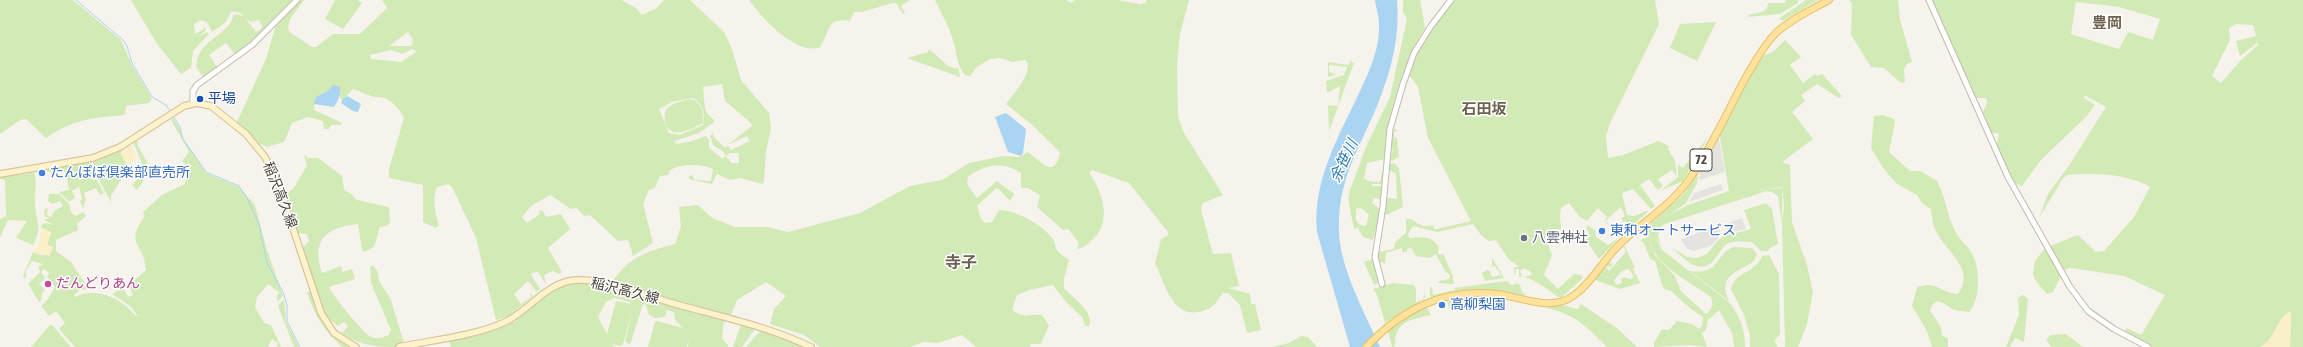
<!DOCTYPE html>
<html>
<head>
<meta charset="utf-8">
<style>
	body { margin:0 }
	canvas { display:block; background:#f6f3ec }
</style>
</head>
<body>
<canvas width="2303" height="347"></canvas>
<script>
const ctx = document.querySelector('canvas').getContext('2d');
ctx.lineJoin = 'round';
function fillPath(path, color) { ctx.fillStyle = color; ctx.fill(path, 'evenodd'); }
function strokePath(path, color, width, dash) { ctx.strokeStyle = color; ctx.lineWidth = width; ctx.lineCap = dash ? 'butt' : 'round'; ctx.setLineDash(dash || []); ctx.stroke(path); }
function write(font, color, halo, rows, align = 'center') {
  ctx.font = font + ' "Asap Condensed","Noto Sans JP",sans-serif'; ctx.lineWidth = 3; ctx.setLineDash([]); ctx.textBaseline = 'middle'; ctx.strokeStyle = halo; ctx.fillStyle = color; for (const [text, x, y, turn = 0] of rows) {
    ctx.save(); ctx.translate(x, y); ctx.rotate((+turn || 0) * Math.PI / 180); ctx.textAlign = isNaN(turn) ? turn : align; if (halo) ctx.strokeText(text, 0, 0); ctx.fillText(text, 0, 0); ctx.restore();
  }
}
const green = new Path2D(`
	M0,0H73L121,40L131,63L152,99L149,103L126,106L125,115C91,118 74,119 46,138L26,119L20,120L0,134Z
	M131,0H293L263,31L235,55L226,43L209,55L218,68L203,77L196,67C198,44 215,40 229,25C232,22 232,17 235,14L244,16L256,32L261,29L262,26L259,20L251,22C245,18 241,10 231,12L226,22L212,32L207,22L201,20L194,24L195,34L204,29L203,25L206,30L198,37L207,32L209,34L193,51L191,68L181,74L157,44Z
	M299,0H304L290,19L288,28L291,33L312,47H316L333,34H360L387,8L382,0H621L636,8L642,15L657,8L664,0H690L724,32L732,49L741,80L769,113L771,129L766,151L764,182L762,184L740,178L730,180L717,174L712,184L689,179V176L692,175L695,180L711,181L713,169C700,164 682,163 670,170L668,175L660,176L655,188L649,190L643,204L653,243L633,256L629,242L627,240L618,241L590,215L584,216L577,208L571,209L550,195L531,206L522,217L527,223L540,214L539,211L542,210L546,217L561,214L570,229L548,248L562,272L559,274L553,271L544,275L546,284L538,272L532,273L531,275L540,289L537,292L528,281L514,294L521,304L531,297L530,293L533,296L508,316L496,320L476,238L452,187L448,184L437,187C432,199 435,213 439,225L436,228L423,222V185L389,178V169L404,118C401,110 391,100 384,98C380,96 375,98 371,96C364,94 360,91 353,89L343,100L340,98V87L315,103L314,110L342,123L341,125H331L329,129H324L323,121L308,117L292,123L284,142L267,147L258,143L237,122L266,59L276,25ZM408,32L413,39L412,46H389ZM412,49L415,50L416,52L401,62L371,59L370,55L391,50L403,54ZM722,84L725,101L750,122L752,126L729,144L747,136L750,141L731,150L728,146L725,148L713,136L714,132L710,136L713,145L724,152V154L728,156L729,153H739V163H731L729,159L724,156L723,159L709,148V140L706,136L689,142L676,144L674,141L699,133L713,123L714,120L708,115L705,109L703,87ZM693,98C703,104 706,115 703,125L680,135L669,133L659,109L672,102Z
	M335,0H358L362,3L343,29L325,19Z
	M749,0H910L901,6L905,13L903,14L896,3H892L862,12H854L850,21C826,17 831,30 820,47C797,57 761,17 749,0Z
	M935,0H1066L1071,3L1075,0H1117L1139,4L1145,3L1147,0H1189L1180,34L1177,64L1178,117L1184,133L1223,195L1203,203L1201,210L1213,254L1231,253L1239,286L1228,288L1250,294L1251,304H1255L1261,330L1247,333L1240,305L1228,293H1223C1219,298 1214,307 1208,309C1174,324 1166,287 1155,263L1161,239L1168,235V232L1129,183L1092,170L1089,173C1103,192 1113,223 1091,241C1087,245 1083,248 1077,249L1079,243L1068,229L1063,230L1037,207L1040,195L1028,188H1021V173C1005,161 983,164 968,177L967,184L977,198L997,181L1014,194L1010,201L999,189L996,188L977,206L981,219L985,223L992,222L999,210C1016,210 1043,225 1053,239C1055,242 1055,247 1057,250C1059,254 1066,257 1069,260L1064,279V288C1072,297 1095,312 1089,326H1085L1082,317L1067,303L1053,285L1029,290L1017,295L1012,310C1024,319 1029,314 1042,315L1049,325L1041,344H1031L1030,347H976L962,335L938,343L923,342L910,347H820L804,335L770,324L774,309L786,296L766,282L737,300L730,317L612,282C631,256 645,252 675,244L681,226L679,207L698,205L712,218L735,227H768L788,232L860,213L910,186L942,180L969,163L1003,156L1020,157L1027,152C1037,156 1054,184 1060,152L1031,124L1006,104C1014,93 1029,78 1028,63L1025,60L1012,62L1000,58L990,59L977,67L970,76L965,75C956,64 957,53 953,40C949,26 941,13 935,0Z
	M1403,0H1420L1425,28C1401,67 1388,114 1385,159L1367,163L1364,178L1368,181L1379,182L1381,179L1382,172H1384L1383,184H1372V186H1381L1383,188L1382,200L1374,198L1372,203L1381,210L1373,240L1363,237L1358,228L1354,229L1348,199L1350,190L1366,147L1390,97L1407,19L1403,12ZM1357,208L1363,209L1369,215L1366,226L1360,225L1356,220V210Z
	M1453,0H1655L1659,24L1610,123L1606,137L1608,158L1623,155L1659,141L1669,146L1668,149L1675,161L1677,176L1672,170L1658,179L1663,186L1658,190L1649,179L1640,185L1655,206L1651,209L1633,189L1622,193L1627,215L1634,216L1646,211L1648,212L1627,230L1626,229L1628,228L1626,221L1623,222L1621,218L1625,216L1621,207L1605,221L1621,234L1625,231L1621,235L1604,221L1607,217L1598,208L1587,221L1580,217L1569,203L1561,208L1560,215L1561,229L1545,237L1552,255L1544,275L1558,289L1574,274L1581,275L1583,278L1561,298C1557,298 1537,279 1524,277L1532,275L1530,271L1524,268L1520,271L1522,277H1519V269H1516L1515,277L1514,268L1519,266L1509,260L1496,240L1489,241L1481,235L1473,224L1437,232L1413,226L1408,234L1409,238C1421,237 1431,235 1438,246C1440,250 1437,251 1439,255L1443,254L1452,274L1454,284L1438,283L1439,281L1449,279L1450,275L1445,271L1436,254L1430,258L1416,256L1411,248L1407,249V252H1402V248L1386,253L1385,263L1379,262L1378,252L1394,249L1395,242L1406,233V219H1411C1420,224 1421,228 1433,225L1434,229H1437L1471,221L1428,138L1418,87L1409,75L1422,42Z
	M1786,0H1798V3L1780,14L1747,17C1753,10 1767,17 1768,3H1785Z
	M1806,0H1818L1784,20H1780V18Z
	M1849,0H1898L1900,19L1912,62L1907,64L1904,69L1905,82L1901,83L1884,68L1871,67L1851,35L1852,3Z
	M1932,0H2303V347H2290L2291,311L2279,323L2269,342L2260,347H2152L2124,332L2127,328L2141,335L2165,295L2124,276L2071,268L2064,270L2053,292L2047,294L2035,280L2033,274L2035,261L2045,248L2078,235L2096,252L2104,251L2134,217L2150,187C2126,173 2094,173 2067,175L2062,180L2039,218L2048,194L2070,164L2106,107L2084,95V98L2095,105L2087,116L2041,160L2022,186L2016,184L1996,147L1999,135L1997,133H1990L1983,112L1987,102L1986,98H1975ZM2076,2L2119,7L2160,19L2153,40L2128,32L2119,49L2071,34ZM2236,24L2253,25L2256,36L2236,41L2240,56L2257,43L2256,39L2258,45L2240,61L2221,83L2212,76L2230,40L2229,28Z
	M1716,22L1697,61L1670,48L1680,24Z
	M1785,40L1801,57L1790,65L1803,83L1815,74L1817,76L1822,74L1842,96L1839,98L1817,84L1801,95L1805,101L1792,112L1813,139L1782,162L1790,165L1792,222L1807,265L1813,292L1807,324L1798,347H1785L1782,222L1784,206L1782,187L1759,190L1756,185L1759,190L1782,188V224L1778,196L1772,192L1767,191L1662,225L1658,235L1661,245L1655,235L1662,250L1729,302C1740,316 1745,329 1745,347H1734L1732,333L1719,310L1708,320L1706,330L1702,333L1707,347L1690,345L1654,347V343L1662,329L1669,330L1677,321L1692,324L1699,329L1702,326L1703,317L1691,309L1671,291L1664,289C1659,278 1659,271 1655,261L1650,259L1644,243L1640,240L1648,237L1655,255L1675,276L1681,291L1706,314C1713,309 1713,305 1711,297C1689,281 1641,259 1649,225L1683,195L1698,173L1697,183L1686,203L1671,214L1688,205L1729,191L1719,132L1728,112L1762,56L1773,52Z
	M929,49L948,66L956,69L958,67L960,77L907,58L928,52Z
	M1350,61L1354,63L1329,131L1328,105L1338,106L1340,86L1327,93L1326,81L1344,75L1347,67L1329,65V72L1336,74L1328,77V62L1349,65Z
	M690,99C701,101 705,114 703,123C691,129 673,140 666,125C664,119 664,115 666,109L675,103Z
	M1883,115L1894,119L1895,122L1889,152L1910,171H1920L1937,181C1946,197 1947,217 1956,233C1961,242 1971,248 1974,258C1980,272 1980,301 1969,312C1963,311 1957,311 1952,309C1943,303 1935,295 1930,311L1941,327L1942,336L1948,338V347H1932L1926,329L1912,306L1917,287C1940,281 1939,293 1958,294C1976,270 1947,252 1937,233C1933,226 1932,217 1931,209L1922,203L1917,195L1896,183L1883,168L1871,148L1874,116Z
	M173,118L179,127L183,139L206,173L239,187L255,205L266,247L283,296L277,302V296L279,292L268,284L257,297L255,307L264,323L271,325L281,347H277L278,343L272,339L268,347H75L59,329L65,323L56,311L49,316L41,306L48,299L55,287L47,277L49,273L44,269L41,272L45,278L39,284L45,290L42,293L41,301L39,302L28,284L40,272L38,267L43,264L32,261L26,271V277L25,279L23,276L33,252L40,255H50L53,247L47,245L51,232L42,228L41,226L44,223L54,225L44,220L50,218L45,217L44,212L45,209L48,208L47,215L51,217L54,211L63,206L60,201L53,204L48,201L49,194H59L69,204L72,214L76,216L83,212L86,216L77,224L78,230L56,240V251L71,262L89,289L80,290L74,295L75,297C91,288 113,295 126,306C130,309 133,315 138,316L130,306L112,294L123,288L128,297L133,295L129,285L146,270C145,244 124,245 144,217L143,212L162,195L185,184L189,169L182,161L189,152L171,120Z
	M1394,129L1398,131L1394,132V137L1397,138L1399,157L1392,161L1390,159L1393,150L1390,149Z
	M1709,136L1683,181L1660,191L1678,177V165L1683,168Z
	M135,140L137,141L138,146L147,162L144,174L147,176L137,190L132,185L140,176L143,166L133,142Z
	M126,146L121,153L127,166L130,165L111,196V202L97,176L93,162Z
	M304,154L308,158H318L342,176L344,190L350,193L357,200L389,207L390,222L387,226L380,227L374,247L364,252L362,250L358,224C325,227 311,241 322,273L341,266L343,272L352,269L355,279L329,287C333,296 363,333 371,337C377,340 383,337 389,335L391,330L371,283L370,267L373,265L378,272C377,285 387,289 391,300C395,314 399,328 404,342V347C380,347 358,347 340,331L343,332L348,326L344,322L338,326L328,318L338,334L323,311L303,248L309,241L307,234L298,233L286,193L293,189L307,166Z
	M90,161L95,177L104,193L100,195L96,188L84,193L86,200L84,204V209L80,202L82,198L79,187L72,191L75,198L69,202L59,192L69,190L66,172L53,174L46,170Z
	M1394,163L1399,168L1403,207L1384,216L1387,198L1397,199L1396,174L1389,170V164Z
	M34,173C38,184 34,192 35,203C35,222 44,226 33,245L16,238L27,221L8,220L0,238V219L6,216L5,180L0,179V177Z
	M1766,203L1772,209L1778,244L1770,248L1768,251H1761L1752,242C1744,242 1734,240 1727,244C1721,248 1718,256 1713,261C1699,277 1682,256 1671,247L1687,257L1697,258L1707,254L1717,241L1724,236L1751,229L1744,210Z
	M1587,225L1595,230L1596,237L1608,245L1619,238L1599,259L1586,240L1591,236L1587,230Z
	M1623,243L1635,267L1633,269L1640,283L1620,289L1595,280L1580,298L1617,250L1609,261L1613,264L1611,267L1606,266L1609,271L1626,252L1623,246L1619,248ZM1629,269L1634,277L1630,279L1624,277L1621,279L1622,283L1616,285L1614,280L1622,271Z
	M1733,247L1752,248L1757,254L1754,261C1740,272 1716,274 1729,301L1690,271C1720,275 1713,257 1733,247Z
	M1769,255L1779,274L1780,334L1774,341L1778,347H1750V335L1744,315L1731,289C1735,271 1756,273 1762,256Z
	M1492,258L1504,278L1485,281L1482,273L1487,270L1490,271L1492,277L1501,275L1495,266L1492,267Z
	M1373,259L1378,283L1374,285L1364,262Z
	M1507,281L1511,285H1515V283L1520,285L1522,292L1527,296C1496,290 1462,285 1432,298L1430,296V287H1432L1433,295L1455,290L1454,288Z
	M581,282L618,289L724,320L722,339L728,345V347H688L689,339L687,347H648L655,322L657,321L683,328L686,331L675,320L674,312L667,310L665,317L655,318L649,315L646,305L643,304L630,345L625,341L633,307L623,344L620,346L612,344L614,347H451L449,341L451,339L515,322L546,294L565,284ZM614,298L630,302L631,304L616,301L607,334L598,317L606,302Z
	M1393,283L1414,285L1416,290V302L1423,299L1425,293V298L1385,323L1377,295L1373,289Z
	M310,291C324,315 320,331 349,347H342C325,331 314,316 308,294L306,293Z
	M2023,295L2028,299L2024,342L2015,338L2010,347H2006L2019,315L2018,298Z
	M1474,296L1476,302L1458,311L1449,308L1447,301Z
	M284,299L286,321L299,347H294L278,306Z
	M1581,304L1618,329L1637,347H1607C1587,327 1574,313 1546,308L1562,305L1578,309Z
	M1427,307L1431,315C1418,318 1400,320 1396,335C1394,339 1397,342 1394,347H1392L1388,331L1404,318Z
	M50,325H52L71,347H31Z
	M741,325L755,329L742,347H733Z
	M760,331L798,344L804,347H746Z
	M2066,334L2083,347H2052L2046,340L2051,335Z
	M1301,336L1308,337L1317,347H1272L1289,343Z`);
const sand = new Path2D(`
	M130,143L137,157L127,166L121,155Z
	M42,228L51,232L47,245L53,247L49,256L33,252L39,243Z
	M2291,311L2290,347H2260C2279,336 2274,319 2291,311Z`);
const parking = new Path2D(`
	M1718,134L1725,172L1699,180L1700,171Z
	M1721,184L1723,190L1689,202L1694,193Z
	M1742,218L1746,229L1728,233L1725,224Z
	M1718,226L1720,232L1717,233L1719,237L1711,246L1693,251L1686,248L1681,239Z`);
const water = new Path2D(`
	M1375,0H1397C1400,35 1392,68 1379,101C1360,149 1337,178 1339,233C1341,271 1365,313 1380,347H1350L1317,232C1312,181 1339,136 1360,91C1370,70 1380,48 1379,24C1379,16 1376,8 1375,0Z
	M333,85L340,87C341,95 338,101 334,107L314,104L316,97L328,91Z
	M347,96L361,104L358,112L353,111L341,103L342,100Z
	M1006,113L1026,129L1023,153L1021,156L1008,152L995,117Z`);
const stream = new Path2D(`
	M76,0L123,40L127,46L132,63L152,97L166,105L170,111
	M173,116L180,127L183,139L206,172L239,186L247,198L259,224L267,263L283,292L287,305V321L300,347`);
const tertiary = new Path2D(`
	M1929,0L2008,177L2070,287L2088,311L2114,329L2148,347
	M193,103V91L197,85L252,45L297,0
	M1382,284L1375,257L1383,206L1390,129L1403,84L1414,53L1431,26L1451,0`);
const secondary = new Path2D(`
	M0,174L93,158L120,147L184,106L197,103L211,106L246,134L265,157L279,186L321,313L334,333L356,347
	M399,347C432,340 475,336 505,322C528,311 543,287 569,281C597,275 644,295 672,303C718,316 767,326 811,347`);
const primary = new Path2D(`
	M1366,347C1403,309 1443,288 1497,294C1521,297 1551,312 1573,296C1592,283 1603,260 1619,245C1641,223 1670,206 1688,181C1710,151 1728,110 1746,77C1755,62 1763,46 1776,33C1791,19 1811,10 1829,0`);
const markers = [
	[200,99,4,"#1a4fb4"],
	[42,173,4,"#3f7fe0"],
	[1602,231,4,"#3f7fe0"],
	[1524,238,4,"#6b7280"],
	[48,284,4,"#d1479c"],
	[1442,305,4,"#3f7fe0"]
];
const shields = [
	[1701,160,22]
];
const shieldNames = [
	["72",1701,160]
];
const transitNames = [
	["平場",208,99]
];
const shopNames = [
	["たんぽぽ倶楽部直売所",50,173],
	["東和オートサービス",1610,231],
	["高柳梨園",1450,305]
];
const streetNames = [
	["稲沢高久線",280,195,69],
	["稲沢高久線",625,291,14]
];
const worshipNames = [
	["八雲神社",1532,238]
];
const hotelNames = [
	["だんどりあん",56,284]
];
const neighbourhoodNames = [
	["豊岡",2107,23],
	["石田坂",1484,109]
];
const waterNames = [
	["余笹川",1344,161,-65]
];
const quarterNames = [
	["寺子",961,263]
];
fillPath(green, '#d2eab5');
fillPath(sand, '#f9efc9');
fillPath(parking, '#e5e3e0');
fillPath(water, '#a9d4f2');
strokePath(stream, '#a9d4f2', 1);
strokePath(tertiary, '#c2bbae', 7);
strokePath(secondary, '#d6c79b', 8);
strokePath(primary, '#e6c16a', 8);
strokePath(tertiary, '#fff', 5);
strokePath(secondary, '#fff3cd', 5.5);
strokePath(primary, '#ffe39c', 6);
for (const [x, y, r, color] of markers) { const dot = new Path2D(); dot.arc(x, y, r, 0, 2 * Math.PI); ctx.fillStyle = color; ctx.fill(dot); strokePath(dot, '#fff', 1.5); }
for (const [x, y, w] of shields) { const box = new Path2D(); box.roundRect(x - w / 2, y - 11, w, 22, 3); ctx.fillStyle = '#fff'; ctx.fill(box); strokePath(box, '#4b4439', 1); }
write('bold 13px', '#4b4439', null, shieldNames);
write('14px', '#164399', '#fff', transitNames, 'left');
write('14px', '#366cbe', '#fff', shopNames, 'left');
write('14px', '#4b4439', '#fff', streetNames);
write('14px', '#5b616d', '#fff', worshipNames, 'left');
write('14px', '#b23c85', '#fff', hotelNames, 'left');
write('bold 15px', '#6e6250', '#fff', neighbourhoodNames);
write('italic 15px', '#2e7ab2', '#fff', waterNames);
write('bold 16px', '#6e6250', '#fff', quarterNames);
</script>
</body>
</html>
